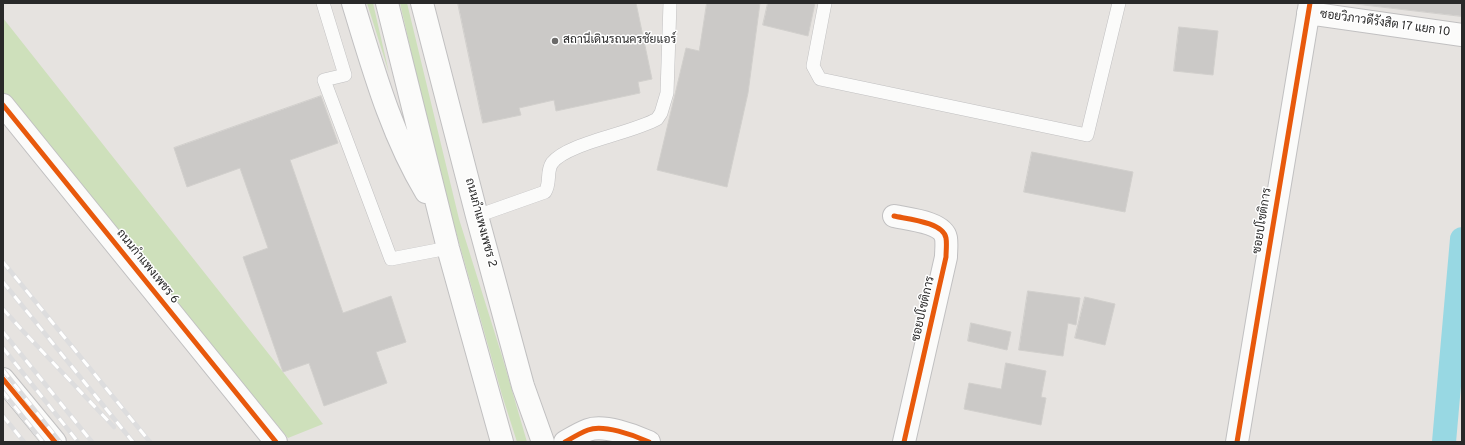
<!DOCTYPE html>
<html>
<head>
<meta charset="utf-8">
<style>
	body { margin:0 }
	#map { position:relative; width:1465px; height:445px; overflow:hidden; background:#e6e3e0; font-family:Overpass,sans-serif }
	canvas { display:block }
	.frame { position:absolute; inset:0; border:4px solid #292929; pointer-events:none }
</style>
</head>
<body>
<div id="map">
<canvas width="1465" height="445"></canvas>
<div class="frame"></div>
</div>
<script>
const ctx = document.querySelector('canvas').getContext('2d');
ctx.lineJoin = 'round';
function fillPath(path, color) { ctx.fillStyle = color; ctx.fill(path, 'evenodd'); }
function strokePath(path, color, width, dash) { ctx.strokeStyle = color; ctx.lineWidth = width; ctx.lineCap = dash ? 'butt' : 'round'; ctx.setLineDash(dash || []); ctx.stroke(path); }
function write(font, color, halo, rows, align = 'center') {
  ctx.font = font + ' Overpass,Sarabun,sans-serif'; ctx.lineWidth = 3; ctx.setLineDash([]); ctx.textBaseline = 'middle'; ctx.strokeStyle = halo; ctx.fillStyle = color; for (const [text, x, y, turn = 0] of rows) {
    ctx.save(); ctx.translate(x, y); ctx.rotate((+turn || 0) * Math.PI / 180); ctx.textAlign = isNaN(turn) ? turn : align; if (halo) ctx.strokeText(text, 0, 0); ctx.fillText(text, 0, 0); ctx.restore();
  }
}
const green = new Path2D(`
	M367,3H373L389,73Z
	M400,3H407L459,219L502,356L527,442H517L502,395L436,161Z
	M3,18L283,372L323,424L288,438L3,94Z`);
const canal = new Path2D(`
	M1444,442L1462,239`);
const building = new Path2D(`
	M458,3H636L652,79L638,82L640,93L556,111L554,100L519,108L521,115L483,123Z
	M707,3H760L748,93L727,187L657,170L686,48L699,51Z
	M768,3H815L808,36L763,25Z
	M1347,3H1462V8L1461,16Z
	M1179,27L1218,31L1213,75L1174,71Z
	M321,96L338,143L290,160L343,313L391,296L406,342L376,352L387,383L324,406L309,363L283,372L243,257L268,248L240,168L187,187L174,148Z
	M1032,152L1133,172L1125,212L1024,192Z
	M1028,291L1080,298L1076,325L1068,323L1063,356L1019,350Z
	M1085,297L1115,304L1105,345L1075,338Z
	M971,323L1011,332L1007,350L968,341Z
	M1006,363L1046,371L1041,397L1046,398L1041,425L964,409L969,383L1001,389Z`);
const service = new Path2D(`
	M323,3L345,75L324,80L391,259L448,248
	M825,3L813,66L820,79L1087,135L1119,3
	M477,216L545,192C551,183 546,172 552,163C567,143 633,133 657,119L661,113L667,93L670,3`);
const minor = new Path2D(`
	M1308,13L1462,35
	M3,105L276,442
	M894,216C907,219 943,222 946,238C947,244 946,251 946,257L904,442
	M565,442C572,438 580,433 588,430C603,424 634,435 649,442
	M1237,442L1310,3`);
const tertiary = new Path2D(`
	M3,379L55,442`);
const secondary = new Path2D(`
	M353,3C373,68 391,134 426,192
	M387,3L448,248L502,442
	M422,3L477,216L523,386L543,442`);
const rail = new Path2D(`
	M3,262L150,442
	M3,282L133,442
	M3,309L22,330L114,427
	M3,332L92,442
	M3,348L78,442
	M3,370L60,442
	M3,392L43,442
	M3,416L24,442`);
const cycleway = new Path2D(`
	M3,105L276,442
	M894,216C907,219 943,222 946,238C947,244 946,251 946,257L904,442
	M3,379L55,442
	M565,442C572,438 580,433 588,430C603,424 634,435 649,442
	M1237,442L1310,3`);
const markers = [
	[555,41,4,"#6b6a69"]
];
const streetNames = [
	["ซอยวิภาวดีรังสิต 17 แยก 10",1385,24,8],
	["ซอยปโชติการ",1263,221,-81],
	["ถนนกำแพงเพชร 2",480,223,75],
	["ถนนกำแพงเพชร 6",147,267,51],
	["ซอยปโชติการ",924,309,-77]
];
const poiNames = [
	["สถานีเดินรถนครชัยแอร์",563,41]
];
fillPath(green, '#cee0bb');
strokePath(canal, '#98d8e3', 24);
fillPath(building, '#cbc9c7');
strokePath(building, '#d1cfcc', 1);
strokePath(service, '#c1c0c1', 14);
strokePath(minor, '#c1c0c1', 24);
strokePath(tertiary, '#c1c0c1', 24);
strokePath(secondary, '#c1c0c1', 24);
strokePath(service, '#fbfbfa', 13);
strokePath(minor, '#fbfbfa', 22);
strokePath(tertiary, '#fbfbfa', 22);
strokePath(secondary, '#fbfbfa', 22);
strokePath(rail, '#ddddde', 4.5);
strokePath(rail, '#fff', 3, [9]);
strokePath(cycleway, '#e8590c', 5);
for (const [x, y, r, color] of markers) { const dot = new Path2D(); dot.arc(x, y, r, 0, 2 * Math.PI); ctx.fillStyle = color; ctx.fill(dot); strokePath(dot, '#fff', 1.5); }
write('12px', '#292929', '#fff', streetNames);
write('12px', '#292929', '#fff', poiNames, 'left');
</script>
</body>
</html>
